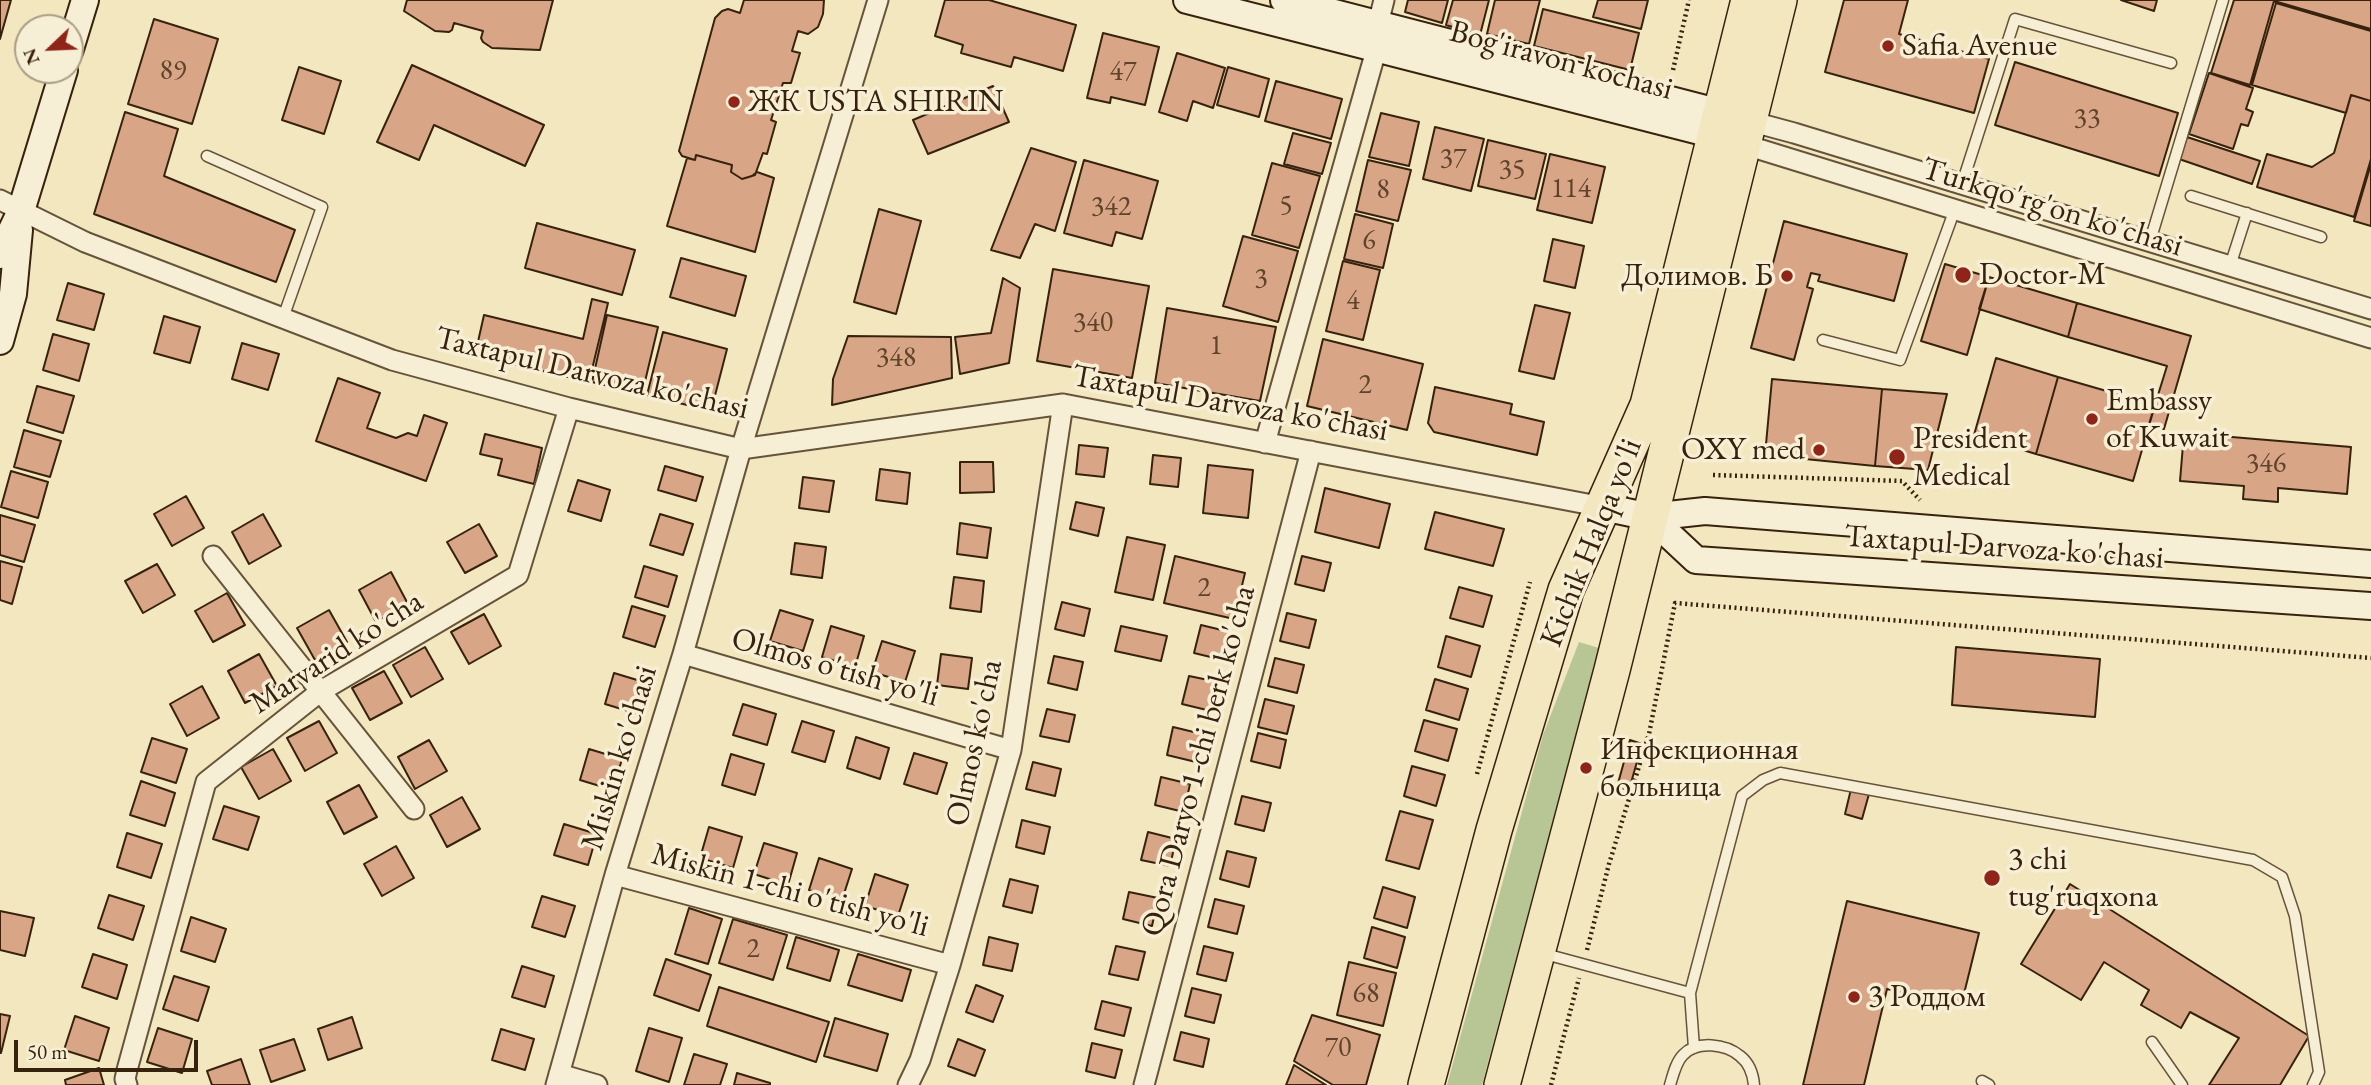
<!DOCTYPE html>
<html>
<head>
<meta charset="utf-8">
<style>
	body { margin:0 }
	#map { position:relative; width:2371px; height:1085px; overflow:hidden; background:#f2e7bf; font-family:"EB Garamond",serif }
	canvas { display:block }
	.north { position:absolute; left:14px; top:14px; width:70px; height:70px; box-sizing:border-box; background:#f7efd5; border:2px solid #aa9d85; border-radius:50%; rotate:247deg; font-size:19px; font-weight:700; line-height:28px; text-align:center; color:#37230d }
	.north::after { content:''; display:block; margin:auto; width:24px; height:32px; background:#8f2418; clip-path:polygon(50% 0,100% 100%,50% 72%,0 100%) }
	.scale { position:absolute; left:14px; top:1040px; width:184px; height:32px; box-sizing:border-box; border:4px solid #37230d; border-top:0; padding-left:9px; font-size:21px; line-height:24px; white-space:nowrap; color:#37230d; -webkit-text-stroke:5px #f7efd5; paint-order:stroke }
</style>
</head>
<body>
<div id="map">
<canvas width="2371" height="1085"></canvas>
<div class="north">N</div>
<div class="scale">50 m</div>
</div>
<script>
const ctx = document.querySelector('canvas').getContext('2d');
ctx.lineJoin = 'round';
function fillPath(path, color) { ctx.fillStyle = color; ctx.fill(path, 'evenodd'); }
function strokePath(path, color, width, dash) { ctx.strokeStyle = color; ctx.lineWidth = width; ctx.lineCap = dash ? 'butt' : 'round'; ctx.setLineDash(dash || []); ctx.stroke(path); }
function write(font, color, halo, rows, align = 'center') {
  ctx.font = font + ' "EB Garamond",serif'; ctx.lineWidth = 7; ctx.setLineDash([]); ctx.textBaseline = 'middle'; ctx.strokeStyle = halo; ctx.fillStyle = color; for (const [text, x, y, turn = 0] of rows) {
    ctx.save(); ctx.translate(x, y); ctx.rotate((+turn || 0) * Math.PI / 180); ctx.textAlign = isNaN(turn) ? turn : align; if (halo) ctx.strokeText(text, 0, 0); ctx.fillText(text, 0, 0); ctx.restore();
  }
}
const green = new Path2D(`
	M1579,642L1599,648L1482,1085H1447L1543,735Z`);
const building = new Path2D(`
	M0,0H11L0,39Z
	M407,0H553L540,50L492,48L483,42L481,38L483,31L454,23L452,30L449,32L435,31L404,11Z
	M744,0H824L823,14L818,27L808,34L798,31L792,51L800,53L791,83H783L771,120L776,122L767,154L763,153L755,175L742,179L731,172L732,165L696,155L695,160L682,156L679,151L715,18L722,11L728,9L740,13Z
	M945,0H989L1076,25L1063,71L1014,57L1011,67L961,53L963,45L935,36Z
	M1408,0H1448L1442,23L1405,12Z
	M1453,0H1489L1480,35L1446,25Z
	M1495,0H1540L1529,44L1487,34Z
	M1598,0H1648L1641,29L1593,17Z
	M1844,0H1908L1899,34L1989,59L1974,113L1825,72Z
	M2121,0H2157L2154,11Z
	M2234,0H2371V29L2274,1L2250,85L2211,73Z
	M2276,3L2371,31V101L2351,95L2346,113L2252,85Z
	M1543,9L1639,33L1630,70L1534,46Z
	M154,19L218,39L192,124L128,104Z
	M1103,33L1159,47L1145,105L1111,97L1110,103L1087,98Z
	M1177,53L1225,68L1213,108L1193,101L1187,121L1159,112Z
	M2015,62L2178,113L2159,176L1995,125Z
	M412,65L544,125L525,166L434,125L419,160L377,142Z
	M299,67L341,81L324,134L282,120Z
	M1228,67L1269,79L1259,117L1217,105Z
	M2209,73L2253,88L2246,109L2253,112L2248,126L2241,124L2233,149L2189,134Z
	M1276,81L1342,99L1331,139L1265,121Z
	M993,86L1009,122L928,154L913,120Z
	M2351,95L2371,101V159L2354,217L2257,187L2267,154L2312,167L2334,153Z
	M125,112L178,129L164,176L295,230L276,282L94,214Z
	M1381,113L1419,122L1409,166L1369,157Z
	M1435,127L1484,139L1471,191L1423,179Z
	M1293,133L1331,143L1322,174L1284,164Z
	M2187,137L2260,161L2252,184L2179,159Z
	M1488,140L1546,154L1535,199L1478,186Z
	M1031,148L1076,162L1055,231L1035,224L1020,258L991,250Z
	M1550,154L1605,167L1592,223L1537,210Z
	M696,155L732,165L731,172L742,179L752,176L757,172L774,178L755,252L667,226L687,158L695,160Z
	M1084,160L1158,181L1142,239L1116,232L1112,246L1064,233Z
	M1368,160L1411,170L1398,221L1356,211Z
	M1272,163L1320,176L1299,248L1252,235Z
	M2371,164V226L2354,221Z
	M879,209L921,221L896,314L854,302Z
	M1355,214L1393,224L1383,268L1344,259Z
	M1784,221L1907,254L1894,301L1818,281L1820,275L1811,273L1807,287L1813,289L1794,360L1751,348Z
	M537,223L635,250L622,295L525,268Z
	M1243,236L1298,251L1278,322L1223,306Z
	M1553,239L1584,246L1575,288L1544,281Z
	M681,258L746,276L735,316L670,297Z
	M1343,261L1380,270L1363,340L1326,331Z
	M1945,264L1989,277L1967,355L1921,341Z
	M1053,269L1149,286L1132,378L1037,361Z
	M1989,277L2077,303L2068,337L1979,309Z
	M1003,278L1020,288L1009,363L960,374L955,337L991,333Z
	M68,283L104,294L94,330L57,320Z
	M592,299L608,303L589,382L475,355L484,315L583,339Z
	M2077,303L2191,336L2164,429L2149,424L2167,366L2068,337Z
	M1535,305L1570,313L1554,379L1519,371Z
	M1167,308L1276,327L1260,401L1155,383Z
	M607,315L658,327L642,394L592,382Z
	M164,316L200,327L190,363L154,353Z
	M663,332L727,349L711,411L647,395Z
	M53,334L89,344L79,381L43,370Z
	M848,336L951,337L952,378L832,405L833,379Z
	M1323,339L1423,364L1407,430L1307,406Z
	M242,343L279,354L268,390L232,379Z
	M1996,358L2058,377L2036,454L1974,435Z
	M2058,377L2155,405L2133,481L2036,454Z
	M338,378L380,393L367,428L396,438L408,433L417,436L424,415L447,423L426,481L316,441Z
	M1772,379L1882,389L1875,466L1765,455Z
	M37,386L74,396L63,433L27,422Z
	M1435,387L1512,404L1510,414L1544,422L1537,455L1434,432L1428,423Z
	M1882,389L1947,394L1928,470L1875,466Z
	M24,430L61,441L50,477L14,467Z
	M2184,433L2351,447L2347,494L2278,488V502L2243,499L2244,486L2180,481Z
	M485,434L542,448L534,484L498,475L502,459L480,454Z
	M1079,445L1108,448L1104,477L1076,474Z
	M1153,455L1181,458L1178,487L1150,484Z
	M960,462H993L994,492L960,493Z
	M1208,465L1253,470L1248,518L1203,513Z
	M665,466L703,477L696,501L658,490Z
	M880,469L910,473L907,504L876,500Z
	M11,471L48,482L38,518L1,507Z
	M803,477L834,481L829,512L799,508Z
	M578,480L610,490L601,521L568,511Z
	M1325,488L1390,504L1379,548L1315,532Z
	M186,496L204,528L172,546L154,514Z
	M1076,502L1104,508L1098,536L1070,529Z
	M1435,512L1504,529L1493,566L1425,549Z
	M263,514L281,546L249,564L232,532Z
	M660,514L693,524L683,555L650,545Z
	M0,515L35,525L24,562L0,555Z
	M960,523L991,528L987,558L957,554Z
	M479,524L497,556L465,573L447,542Z
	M1127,537L1165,545L1153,600L1115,592Z
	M795,543L826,547L822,578L791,574Z
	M1175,556L1245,573L1234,619L1164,603Z
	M1302,556L1331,563L1324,591L1295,584Z
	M0,561L22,567L12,604L0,600Z
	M157,564L175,595L143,613L125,581Z
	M644,566L677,576L668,607L635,597Z
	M391,572L408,604L376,622L359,590Z
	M954,577L984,581L981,612L950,608Z
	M1459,587L1492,596L1483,627L1450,618Z
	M227,593L245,625L213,642L195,611Z
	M1062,602L1090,609L1084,636L1055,629Z
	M632,606L665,616L655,647L623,637Z
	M329,610L347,642L315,660L297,628Z
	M780,610L813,620L803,651L770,641Z
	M1287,613L1316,620L1309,648L1280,641Z
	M484,614L501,646L469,664L451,632Z
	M1201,625L1230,632L1223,660L1194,653Z
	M831,626L864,636L855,667L822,657Z
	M1121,626L1167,636L1161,661L1115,651Z
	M1446,636L1480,646L1471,677L1438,667Z
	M882,641L915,651L905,682L872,672Z
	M425,647L443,679L411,697L393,665Z
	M1956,647L2100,659L2095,717L1952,705Z
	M259,654L277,686L245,703L228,671Z
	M941,654L972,658L968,689L937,685Z
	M1054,656L1083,662L1077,690L1048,683Z
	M1275,658L1304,665L1297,693L1268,686Z
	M384,671L402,703L370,720L352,688Z
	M614,673L647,683L638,714L605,704Z
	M1189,676L1218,682L1211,711L1182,704Z
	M1435,679L1468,689L1459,720L1426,710Z
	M202,686L219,718L187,736L170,704Z
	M1265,699L1294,706L1287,734L1258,727Z
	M743,704L776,714L767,745L733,735Z
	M1047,709L1075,715L1069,742L1040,736Z
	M1424,720L1457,729L1448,761L1415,751Z
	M319,721L337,753L305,771L287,738Z
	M802,721L834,731L825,762L792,752Z
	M1173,727L1202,734L1196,762L1167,755Z
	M1258,733L1286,740L1280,768L1251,761Z
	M856,737L889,748L880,779L847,768Z
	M152,738L187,749L176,783L141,772Z
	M429,740L447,771L415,789L398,757Z
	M1630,740L1642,744L1629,790L1617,787Z
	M273,749L291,781L259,799L241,767Z
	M589,749L622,759L613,790L580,780Z
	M914,753L947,763L937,794L904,784Z
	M731,754L764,764L755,795L722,785Z
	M1033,762L1061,769L1055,796L1026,789Z
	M1412,766L1445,775L1436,806L1404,796Z
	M1161,777L1190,784L1184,812L1155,805Z
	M141,781L175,793L165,826L130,815Z
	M359,785L377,817L344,834L327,802Z
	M1851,789L1869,794L1862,819L1845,814Z
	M1242,796L1271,803L1264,831L1235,824Z
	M462,797L480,829L447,847L430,815Z
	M224,806L259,817L248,850L213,839Z
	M1400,811L1433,820L1419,869L1386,860Z
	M1022,820L1050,827L1044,854L1016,847Z
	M564,824L597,834L588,865L554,855Z
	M709,827L742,837L733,868L700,858Z
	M1148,832L1176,839L1170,866L1141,860Z
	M127,833L162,844L151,878L117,867Z
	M764,843L797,853L788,885L754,874Z
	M396,846L414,878L382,896L364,864Z
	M1227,851L1256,858L1249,887L1220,879Z
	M819,858L852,869L842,900L809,890Z
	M875,874L908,885L898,916L865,906Z
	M1010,879L1038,886L1032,913L1003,906Z
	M2070,884L2309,1036L2280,1085H2209L2239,1038L2190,1012L2181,1028L2141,1005L2149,990L2104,962L2081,1000L2021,964Z
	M1383,887L1415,897L1407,928L1374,918Z
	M1129,892L1158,898L1152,926L1123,919Z
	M109,895L144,906L133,940L98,928Z
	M542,896L575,906L565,937L532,927Z
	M1215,899L1244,906L1237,934L1208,927Z
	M1847,901L1979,933L1961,1006L1887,989L1864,1085H1803Z
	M689,908L722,919L708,964L675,954Z
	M0,911L34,918L25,956L0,950Z
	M191,917L226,929L215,962L181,951Z
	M733,919L787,935L773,980L719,963Z
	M1372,927L1405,937L1397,968L1364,958Z
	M796,937L839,950L830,981L787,968Z
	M989,937L1018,944L1012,971L983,965Z
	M1116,946L1145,952L1138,980L1109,974Z
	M1204,946L1233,953L1226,981L1197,974Z
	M93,954L127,965L117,999L82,987Z
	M858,954L911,970L902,1001L848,985Z
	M666,959L711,975L699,1011L654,995Z
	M1349,962L1396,973L1383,1026L1337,1015Z
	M522,966L554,976L545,1007L512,997Z
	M174,976L209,987L198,1021L163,1009Z
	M976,985L1003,996L993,1022L966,1012Z
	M719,987L829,1022L816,1062L707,1026Z
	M1192,988L1221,995L1214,1023L1185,1016Z
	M1102,1001L1131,1008L1124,1036L1095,1029Z
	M0,1014L10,1016L1,1053H0Z
	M1312,1015L1380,1035L1366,1085H1333L1294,1061Z
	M75,1016L109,1028L99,1061L64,1050Z
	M352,1017L362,1048L328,1060L318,1029Z
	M835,1018L888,1034L877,1071L824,1056Z
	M158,1028L192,1039L182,1073L147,1062Z
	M649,1028L682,1038L669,1082L636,1071Z
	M501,1029L534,1039L525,1070L492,1060Z
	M1181,1032L1209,1039L1203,1067L1174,1060Z
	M294,1039L305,1070L271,1082L260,1050Z
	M958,1039L985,1050L975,1076L948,1066Z
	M1092,1043L1122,1050L1115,1078L1086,1071Z
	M694,1054L727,1064L720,1085H684Z
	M241,1059L250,1085H212L207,1071Z
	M1294,1065L1326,1085H1286Z
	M99,1068L104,1085H66L65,1080Z
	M737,1073L770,1083V1085H734Z`);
const path = new Path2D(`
	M1673,70L1689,0
	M1713,475L1902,481L1920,500
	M1477,774L1530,582
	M1587,950L1609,864L1649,734L1675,603L2371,658
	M1551,1085L1579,978`);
const lane = new Path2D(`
	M207,156L322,207L283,318
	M1962,184L2015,19L2171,63
	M2191,196L2321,237
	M2150,241L2223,0
	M2230,266L2247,213
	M1823,340L1900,360L1955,209
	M1545,954L1690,993L1742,796L1763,780L1780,773L2253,860L2282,877L2295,916L2319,1072L2313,1085
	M1690,993L1694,1048
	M2152,1042L2182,1085
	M1982,1081L1989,1085
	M1670,1085C1673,1075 1676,1062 1683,1055C1697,1040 1726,1044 1740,1056C1749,1063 1753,1074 1754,1085`);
const street = new Path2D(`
	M1742,119L1794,133L2371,309
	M1736,142L2371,338
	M0,200L85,242L392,360L569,408L741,449L1063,404L1603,507
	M1265,443L1377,47L1378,24L1384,0
	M213,556L414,809
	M683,654L1011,750
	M615,875L950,965
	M559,1074L597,1085
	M127,1085L125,1079L127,1070L206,782L321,691L518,575L569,408
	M556,1085L615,875L683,654L741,449L878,0
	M908,1085L920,1060L950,965L1011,750L1063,404
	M1144,1085L1311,451`);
const secondary = new Path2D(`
	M1187,0L1715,135
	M1284,0L1721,113
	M70,49L85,0
	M0,255L21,211L64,70
	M0,341L13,294L19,230
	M1603,507L1650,517L1705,511L2371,564
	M1650,517L1696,560L2371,606`);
const highway = new Path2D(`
	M1426,1085L1494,830L1566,590L1648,405L1749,0
	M1502,1085L1612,670L1779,0`);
const markers = [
	[1888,46,7,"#8f2418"],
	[734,102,7,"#8f2418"],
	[1963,275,9,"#8f2418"],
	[1787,276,7,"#8f2418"],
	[2092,419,7,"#8f2418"],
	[1819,450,7,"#8f2418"],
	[1897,457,9,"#8f2418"],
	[1586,768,7,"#8f2418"],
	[1992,878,9,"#8f2418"],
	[1854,997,7,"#8f2418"]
];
const numberNames = [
	["89",173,71],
	["47",1123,72],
	["33",2087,119],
	["37",1453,159],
	["35",1512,170],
	["114",1571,189],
	["8",1383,190],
	["5",1286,206],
	["342",1111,207],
	["6",1369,241],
	["3",1261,279],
	["4",1353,301],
	["340",1093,323],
	["1",1216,346],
	["348",896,358],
	["2",1365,385],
	["346",2266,464],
	["2",1204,588],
	["2",753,949],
	["68",1366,994],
	["70",1338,1048]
];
const poiNames = [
	["Safia Avenue",1902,46],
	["ЖК USTA SHIRIN",748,102],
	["Doctor-M",1979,275],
	["Долимов. Б",1773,276,"right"],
	["Embassy",2106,401],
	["of Kuwait",2106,438],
	["President",1913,439],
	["Medical",1913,476],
	["OXY med",1805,450,"right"],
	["Инфекционная",1600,750],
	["больница",1600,787],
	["3 chi",2008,860],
	["tug'ruqxona",2008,897],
	["3 Роддом",1868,997]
];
const streetNames = [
	["Bog'iravon kochasi",1561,61,15],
	["Turkqo'rg'on ko'chasi",2052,208,17],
	["Taxtapul Darvoza ko'chasi",592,374,13],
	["Taxtapul Darvoza ko'chasi",1230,404,10],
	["Kichik Halqa yo'li",1592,543,-68],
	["Taxtapul Darvoza ko'chasi",2004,548,4],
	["Marvarid ko'cha",337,653,-33],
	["Olmos o'tish yo'li",835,668,16],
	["Olmos ko'cha",975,743,-78],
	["Miskin ko'chasi",620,758,-73],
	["Qora Daryo 1-chi berk ko'cha",1199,761,-75],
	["Miskin 1-chi o'tish yo'li",790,891,15]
];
fillPath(green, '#b7c694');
fillPath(building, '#d8a586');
strokePath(building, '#37230d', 2);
strokePath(lane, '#66543a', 13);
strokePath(street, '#66543a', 23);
strokePath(secondary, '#37230d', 30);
strokePath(highway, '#37230d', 38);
strokePath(path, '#37230d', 4.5, [2, 3.5]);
strokePath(lane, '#f7efd5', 10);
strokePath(street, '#f7efd5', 19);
strokePath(secondary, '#f7efd5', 26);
strokePath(highway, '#f2e7bf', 35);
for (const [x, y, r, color] of markers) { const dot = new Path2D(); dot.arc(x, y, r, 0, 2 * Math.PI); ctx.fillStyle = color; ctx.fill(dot); strokePath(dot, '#f7efd5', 2.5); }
write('28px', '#5f442b', null, numberNames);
write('32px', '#37230d', '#f7efd5', poiNames, 'left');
write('32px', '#37230d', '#f7efd5', streetNames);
</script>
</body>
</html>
